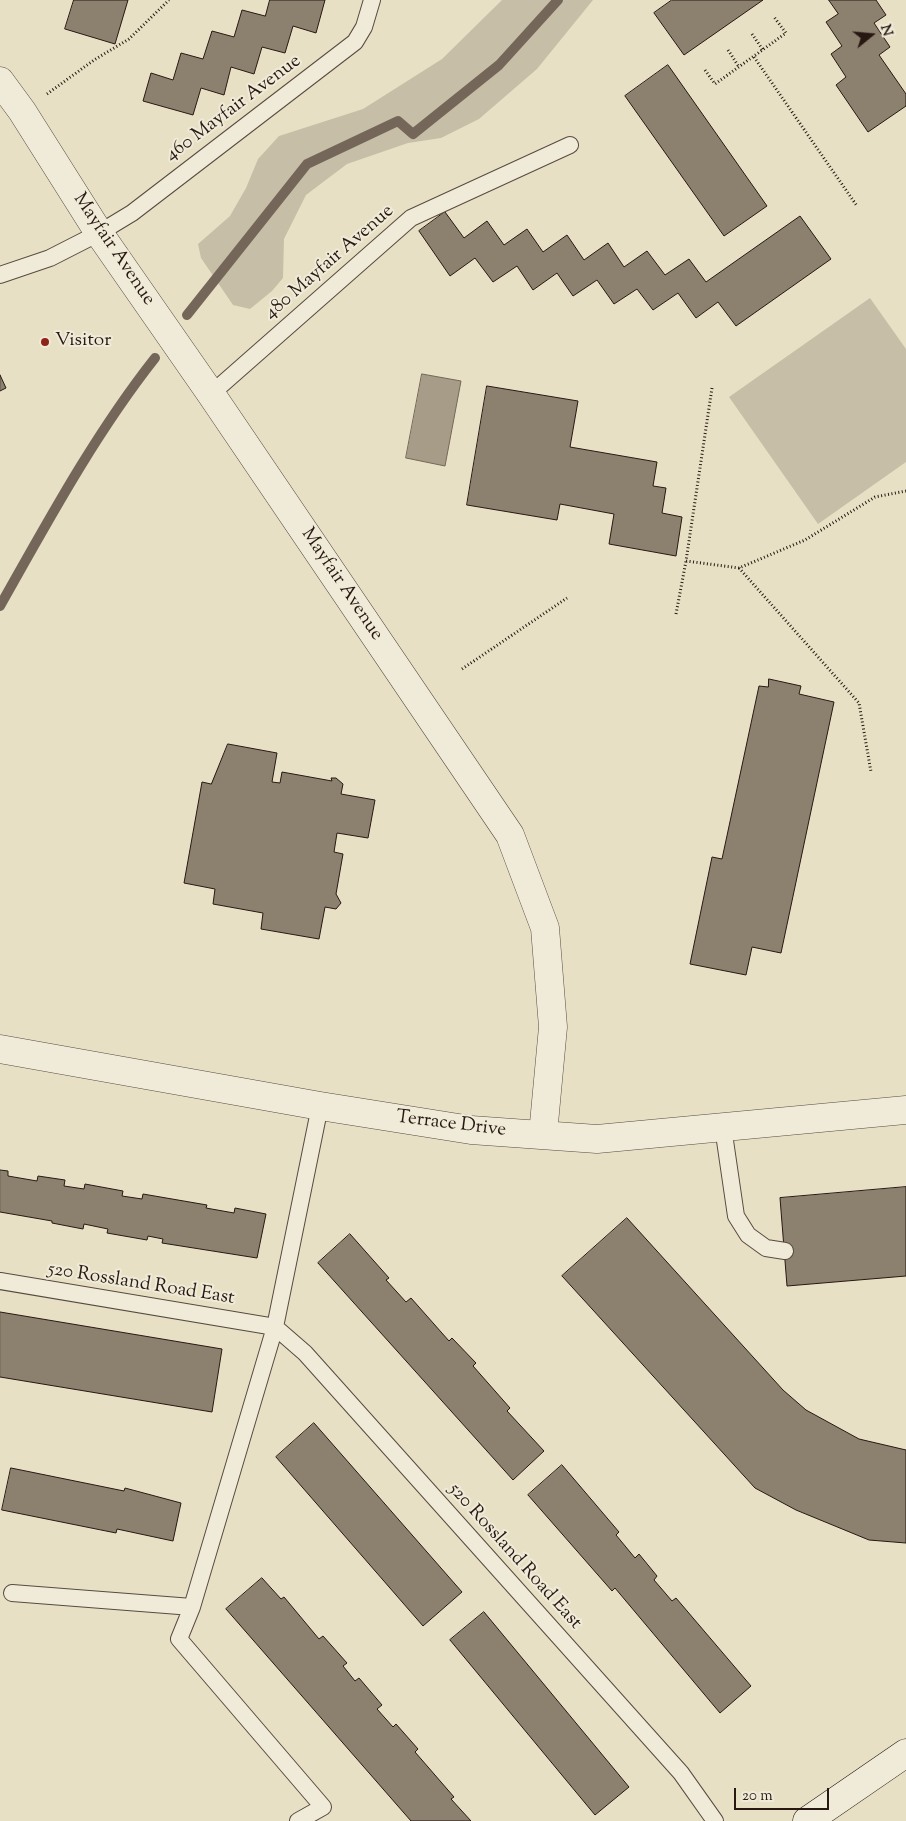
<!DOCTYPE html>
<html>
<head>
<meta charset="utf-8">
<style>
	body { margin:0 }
	#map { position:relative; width:906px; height:1821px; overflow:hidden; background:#e8e0c5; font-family:"Sorts Mill Goudy",serif }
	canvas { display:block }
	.north { position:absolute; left:846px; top:10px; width:50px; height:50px; -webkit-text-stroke:4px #f0ebd9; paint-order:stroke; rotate:73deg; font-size:14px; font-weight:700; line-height:20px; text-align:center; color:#281812 }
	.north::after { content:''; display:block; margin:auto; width:18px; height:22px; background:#281812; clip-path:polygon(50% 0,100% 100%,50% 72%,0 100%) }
	.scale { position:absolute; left:734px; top:1788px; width:95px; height:22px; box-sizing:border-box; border:2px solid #281812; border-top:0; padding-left:6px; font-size:15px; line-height:18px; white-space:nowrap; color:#281812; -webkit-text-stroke:4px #f0ebd9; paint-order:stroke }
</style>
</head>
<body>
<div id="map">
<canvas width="906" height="1821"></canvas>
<div class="north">N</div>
<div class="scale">20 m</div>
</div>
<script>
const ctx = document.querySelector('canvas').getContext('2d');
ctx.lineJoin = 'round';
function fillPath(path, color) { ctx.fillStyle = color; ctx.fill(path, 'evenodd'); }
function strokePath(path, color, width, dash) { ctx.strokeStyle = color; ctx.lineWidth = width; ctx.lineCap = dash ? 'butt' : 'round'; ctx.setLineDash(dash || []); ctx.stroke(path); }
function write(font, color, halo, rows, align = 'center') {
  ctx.font = font + ' "Sorts Mill Goudy",serif'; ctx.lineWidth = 4; ctx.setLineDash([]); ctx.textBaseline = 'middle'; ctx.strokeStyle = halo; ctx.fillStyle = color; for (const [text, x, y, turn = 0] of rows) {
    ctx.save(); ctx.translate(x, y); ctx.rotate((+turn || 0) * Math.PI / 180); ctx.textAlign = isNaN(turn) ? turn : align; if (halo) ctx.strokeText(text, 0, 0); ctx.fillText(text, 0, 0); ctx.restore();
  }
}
const green = new Path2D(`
	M502,0H593L537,69L479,119L441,138L408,143L347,164L306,195L284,239L283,278L272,291L250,309L233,305L201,258L198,244L230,216L246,188L258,159L279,136L363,109L442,59Z
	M870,298L906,349V462L818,524L729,397Z`);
const water = new Path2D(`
	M422,374L461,381L445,466L406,458Z`);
const stream = new Path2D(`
	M187,315L307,164L398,121L413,134L499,65L558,0
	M0,606C48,521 95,434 155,358`);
const building = new Path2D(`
	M74,0H128L115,44L65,29Z
	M270,0H325L316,33L293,26L285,53L262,47L254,74L231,67L224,95L201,88L193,115L143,101L151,73L173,80L181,53L203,59L212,31L234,37L242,10L265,16Z
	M672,0H763L684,55L654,13Z
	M829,0H876L886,15L874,23L890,47L879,55L906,94V106L868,132L836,85L846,77L831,54L842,46L826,22L838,14Z
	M668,65L767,206L724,236L625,96Z
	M445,212L464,238L487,221L504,245L527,229L543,252L567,235L584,260L608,243L624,267L647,251L665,275L689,259L706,282L800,216L831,259L736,326L718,302L696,318L678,293L653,310L637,289L614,304L597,280L573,296L557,273L533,290L517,266L493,282L475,258L450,276L419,231Z
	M0,375L6,388L0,391Z
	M487,386L578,401L570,447L657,462L653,486L666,488L662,513L682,517L676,556L609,544L614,514L560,504L557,520L467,505Z
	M769,679L801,686L799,694L834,702L781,953L752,947L746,975L690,964L712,857L722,859L759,686L768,687Z
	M228,744L277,753L272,782L280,783L282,772L332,781L331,778H336L343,784L341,794L375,800L368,838L337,833L334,852L343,854L336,894L341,903L336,909L325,907L319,939L261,929L263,913L213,904L215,889L184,883L202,782L211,784Z
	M0,1170L8,1171V1176L37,1181L38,1176L65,1180L64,1186L84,1189L85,1184L123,1191L122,1196L142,1199L143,1194L207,1205L206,1208L234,1213L235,1208L266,1214L257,1258L162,1243L163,1239L148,1236L147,1240L107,1233L108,1229L84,1224L83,1229L52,1223V1221L0,1212Z
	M906,1187V1276L787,1286L780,1198Z
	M627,1218L783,1390L806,1410L859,1439L906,1450V1543L869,1540L796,1510L755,1488L562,1276Z
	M350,1234L389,1278L386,1280L406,1302L411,1298L449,1341L452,1338L476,1363L473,1366L510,1408L507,1411L544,1451L513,1480L318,1263Z
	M0,1312L222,1349L212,1412L0,1377Z
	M314,1423L462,1592L423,1626L276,1457Z
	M562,1465L619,1532L616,1535L635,1558L639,1554L657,1576L654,1580L672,1601L676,1598L751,1686L720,1713L615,1588L612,1591L528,1495Z
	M11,1468L124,1491L125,1488L181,1503L173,1541L117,1529L116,1533L2,1510Z
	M262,1578L281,1599L284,1597L319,1639L323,1636L347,1663L343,1666L355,1681L359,1678L382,1705L377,1709L393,1727L396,1724L418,1749L415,1752L454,1797L451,1799L471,1821H411L226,1609Z
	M484,1612L629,1787L595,1815L450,1640Z`);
const path = new Path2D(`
	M752,34L763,50
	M728,50L739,67
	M754,57L857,206
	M705,70L715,84L786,33L774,17
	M47,94L94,60L129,39L169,0
	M712,388L686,561L739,568L805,540L875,497L906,491
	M739,568L859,703L871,772
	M676,614L686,561
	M462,669L567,598`);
const lane = new Path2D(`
	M0,275L50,258L99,233L132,213L355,42L364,27L372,0
	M211,394L411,218L570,145
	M723,1127L736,1216L748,1235L766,1248L785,1251
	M0,1281L275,1327L305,1353L681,1773L715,1821
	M12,1593L192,1607L179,1639L323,1807L298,1821
	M192,1607L275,1327L320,1106`);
const street = new Path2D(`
	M0,81L22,111L99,233L211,394L510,835L545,928L553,1027L543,1134
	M0,1049L320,1106L471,1130L597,1139L906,1110`);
const secondary = new Path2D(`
	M807,1821L906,1753`);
const markers = [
	[45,342,5,"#8f2418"]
];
const streetNames = [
	["460 Mayfair Avenue",234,109,-37],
	["Mayfair Avenue",113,250,56],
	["480 Mayfair Avenue",330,263,-41],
	["Mayfair Avenue",341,585,56],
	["Terrace Drive",451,1125,7],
	["520 Rossland Road East",141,1285,9],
	["520 Rossland Road East",514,1557,48]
];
const poiNames = [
	["Visitor",55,342]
];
fillPath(green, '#c7bea7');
fillPath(water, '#a79c88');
strokePath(water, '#746759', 1);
strokePath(stream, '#746759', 10);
fillPath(building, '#8c806f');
strokePath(building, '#281812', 1);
strokePath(lane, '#584a3f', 18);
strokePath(street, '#584a3f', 29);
strokePath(secondary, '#281812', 29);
strokePath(path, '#281812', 3, [1, 2.5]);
strokePath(lane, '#f0ebd9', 16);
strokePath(street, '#f0ebd9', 28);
strokePath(secondary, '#f0ebd9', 28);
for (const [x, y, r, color] of markers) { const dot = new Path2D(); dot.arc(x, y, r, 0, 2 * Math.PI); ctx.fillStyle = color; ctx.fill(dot); strokePath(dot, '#f0ebd9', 2); }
write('19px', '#281812', '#f0ebd9', streetNames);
write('19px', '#281812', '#f0ebd9', poiNames, 'left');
</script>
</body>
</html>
